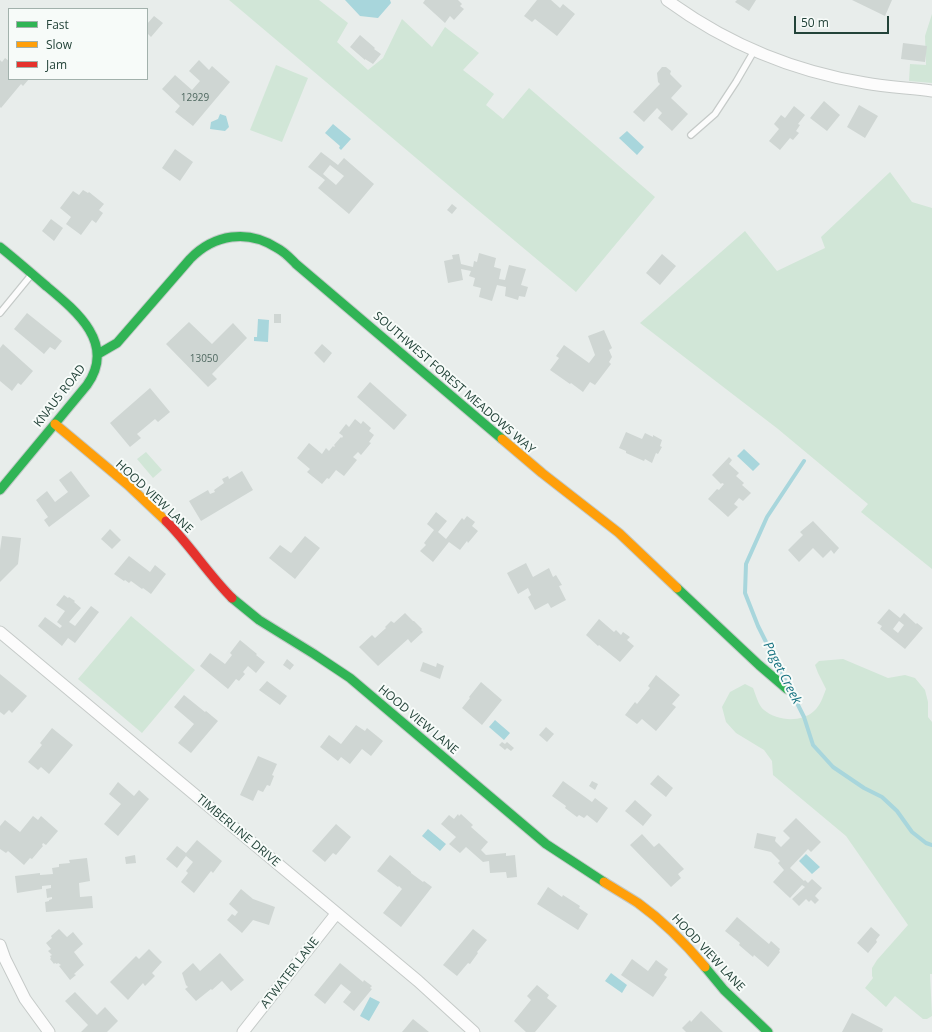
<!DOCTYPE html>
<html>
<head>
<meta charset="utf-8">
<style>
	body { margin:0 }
	#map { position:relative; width:932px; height:1032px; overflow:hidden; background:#e8edeb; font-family:"Open Sans",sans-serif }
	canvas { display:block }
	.legend { position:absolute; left:8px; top:8px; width:140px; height:72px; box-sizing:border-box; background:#f7fbf9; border:1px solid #a2b1ac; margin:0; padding:5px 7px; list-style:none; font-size:12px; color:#234339 }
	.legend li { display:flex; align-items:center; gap:8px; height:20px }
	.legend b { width:20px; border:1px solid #a2b1ac }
	.scale { position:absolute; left:794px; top:16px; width:95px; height:18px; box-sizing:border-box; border:2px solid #234339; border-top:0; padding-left:5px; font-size:12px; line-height:14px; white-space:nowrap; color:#234339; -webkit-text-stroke:3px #f7fbf9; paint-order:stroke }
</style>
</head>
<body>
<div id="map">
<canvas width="932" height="1032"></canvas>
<ul class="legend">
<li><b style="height:5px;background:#30b455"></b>Fast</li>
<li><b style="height:5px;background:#ff9f0a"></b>Slow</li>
<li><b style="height:5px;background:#e5322d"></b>Jam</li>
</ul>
<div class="scale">50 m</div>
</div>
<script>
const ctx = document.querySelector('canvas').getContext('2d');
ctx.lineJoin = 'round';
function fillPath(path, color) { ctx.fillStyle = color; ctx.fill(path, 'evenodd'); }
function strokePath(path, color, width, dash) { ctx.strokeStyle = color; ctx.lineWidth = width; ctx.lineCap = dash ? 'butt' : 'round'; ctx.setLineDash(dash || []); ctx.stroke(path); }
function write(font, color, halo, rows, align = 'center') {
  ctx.font = font + ' "Open Sans",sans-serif'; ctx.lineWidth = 4; ctx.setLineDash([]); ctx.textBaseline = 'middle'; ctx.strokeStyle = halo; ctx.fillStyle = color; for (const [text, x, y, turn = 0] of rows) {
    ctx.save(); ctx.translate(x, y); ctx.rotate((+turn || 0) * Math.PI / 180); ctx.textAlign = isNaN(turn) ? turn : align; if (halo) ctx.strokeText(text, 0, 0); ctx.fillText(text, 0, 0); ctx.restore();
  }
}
const green = new Path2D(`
	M229,0H319L348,23L337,42L368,70L383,58L402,19L432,47L445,27L479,53L463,70L494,94L486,105L503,119L529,88L655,197L576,292L448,185Z
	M932,14V83L909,81L910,64L926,65L925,36Z
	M276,65L308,78L282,142L250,130Z
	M890,172L912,202L932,208V569L861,512L868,504L778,429L640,323L745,231L777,271L825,248L821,237Z
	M146,452L162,470L153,478L137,459Z
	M131,616L195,670L142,733L78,679Z
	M843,659L888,678L905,675L915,678L925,690L928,702V717L932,722V974H930L932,1016L927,1019H923L895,996L886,1007L865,988L873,978L872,976V968L877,960L908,925L846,836L773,775L772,761L764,750L736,733L726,722L722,707L730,692L745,684L753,688C756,695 758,705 764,710C777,721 801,723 814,711C820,706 823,697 826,689L818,673L815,665L819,661Z`);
const water = new Path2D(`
	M345,0H390L391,3L378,18L360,16Z
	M220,114L226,116L229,127L225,131L210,129L211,122L218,119Z
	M333,124L351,139L341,150L339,148L340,146L325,133Z
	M627,131L644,147L637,155L619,138Z
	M258,319L269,320L268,342L254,341V337H257Z
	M744,449L760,464L753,471L737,456Z
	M495,720L510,733L504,740L489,727Z
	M428,829L446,844L440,851L422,836Z
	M806,854L820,867L812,874L799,861Z
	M611,973L627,985L622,993L605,981Z
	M370,997L380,1002L369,1021L360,1016Z`);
const stream = new Path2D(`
	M785,680L758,626L745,593L746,564L767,517L804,461
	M790,689L804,717L813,745L833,767L864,788L882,797L897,811L912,832L926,843L932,845`);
const building = new Path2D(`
	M425,0H458L462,4L460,6L464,9L454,20L450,16L445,23L423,3Z
	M537,0H551L560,8L563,4L575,14L557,36L535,19L532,22L524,16Z
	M737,0H756L749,11L735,2Z
	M852,0H892L885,16Z
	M154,16L163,23L151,37L147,33V24Z
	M360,35L375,48L374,49L381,54L373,64L365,59V60L350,47Z
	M903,43L927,46L925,62L901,59Z
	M5,58L9,61V79H29L23,86L21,84L1,108L0,107V60L2,62Z
	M199,60L209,70L212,66L230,82L193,126L175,112L180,106L162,89L175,75L192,90L200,81L189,71Z
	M662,67H666L671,71L670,74L682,86L671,98L688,114L672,131L658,118L662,113L657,108L644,122L633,112L660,84L658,82L657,73Z
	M824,101L840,115L827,131L810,118Z
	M859,105L878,116L865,138L847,127Z
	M794,106L805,115L798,124L800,125L796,131L799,133L793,140L790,138L780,150L769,141L779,129L774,124L781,115L785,118Z
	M175,149L193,162L180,181L162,168Z
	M321,152L338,165L344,158L374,184L349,214L318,188L325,180L308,167ZM330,165L344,176L336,185L323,174Z
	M83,190L88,193L89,192L104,204L99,210L103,213L96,223L92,220L81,235L66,224L71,217L60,208L73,191L79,195Z
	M452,204L457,208L452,214L447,210Z
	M51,219L63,228L54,241L42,231Z
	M479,253L496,258L494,267L501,269L499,279L505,280L509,265L526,269L521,285L528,287L525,297L519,296L518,300L505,296L506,287L497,285L492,301L479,297L481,288L473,286L475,278L469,276L471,271L461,269L463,280L448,283L444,261L453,259L452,255L459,254L461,264L473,267L474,261L477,262Z
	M662,254L676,266L660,285L646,273Z
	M27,313L62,341L55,350L50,347L44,354L14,329Z
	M274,314H281V323H274Z
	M189,322L212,344L233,323L247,338L212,374L217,379L208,387L166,344Z
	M604,330L612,348L609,350L612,357L609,362L611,364L595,385L590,382L583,392L571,383L570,384L550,370L559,358L556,356L564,345L589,363L595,355L588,336Z
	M3,344L33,371L21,385L18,383L12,391L0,381V348Z
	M322,344L332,353L324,363L314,353Z
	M370,382L407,415L394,430L357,397Z
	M150,388L170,412L158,422L155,419L137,434L141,438L130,447L110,423Z
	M355,419L361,424L363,421L371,428L369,431L374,435L369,442L371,443L361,455L358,452L353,457L357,460L344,476L336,470L329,479L327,478L322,484L307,472L310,469L297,458L309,443L322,454L326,448L329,451L333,446L334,447L335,446L334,445L341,437L342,438L343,436L339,433L346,424L349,427Z
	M626,432L642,439L645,433L653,437V435L662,440L660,446L662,447L658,454L656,453L652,463L645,459L644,461L626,453V451L619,448Z
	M729,457L732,460L729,464L739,473L736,476L744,483L742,485L751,493L743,501L739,498L734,504L738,507L728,517L708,499L717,489L719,490L724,484L722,483L721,484L712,475Z
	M71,471L90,496L49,527L44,520L48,517L36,500L47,491L55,502L68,492L59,480Z
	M242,471L253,490L201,521L189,501L208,490L210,494L215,492L214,490L224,483L222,479L228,476L229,479Z
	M436,512L447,521L438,532L446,539L462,518L464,520L467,516L475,522L472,526L478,531L468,543L467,541L460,550L449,542L433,562L420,551L426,545L424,543L434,530L427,524Z
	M813,521L839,548L834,554L831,550L823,558L813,548L799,562L788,550L803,535L800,532Z
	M110,529L121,540L112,549L101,539Z
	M2,536L21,538L18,564L0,582V550Z
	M305,536L320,548L295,579L269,558L280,545L291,553Z
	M129,556L150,572L155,565L166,574L151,594L143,588L142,589L131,581L129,583L125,580L124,581L114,574Z
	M526,563L533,577L549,568L553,577L556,575L562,585L559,586L566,600L551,608L548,603L535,610L528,597L531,595L528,588L518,594L507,573Z
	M64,595L68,598L69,597L75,601L74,602L81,608L69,622L75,626L91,606L99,612L75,643L68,638L62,646L38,626L45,617L60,628L62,626L57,622L65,611L56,605Z
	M889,609L900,618L904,613L916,624L917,623L923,628L905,649L880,629L882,626L877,623ZM899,621L904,625L898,633L893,629Z
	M405,613L413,621H414L422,629L421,630L423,632L411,643L408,639L378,666L359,647L372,635L375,638L386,628L385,627L391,621L394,623Z
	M599,619L614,632L616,630L621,635L623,632L630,637L627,640L634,646L620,662L599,645L598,646L586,635Z
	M240,640L257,654L256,655L265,662L256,673L248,666L243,672L245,674L239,681L236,679L228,689L200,666L210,653L225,664L232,655L230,653Z
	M287,659L294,665L290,670L283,665Z
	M423,662L436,667L437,663L444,666L440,679L420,671Z
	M0,674L27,696L12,713L9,710L4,715L0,712Z
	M656,675L680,695L672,704L676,707L656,731L642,719L637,724L625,715L635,702L637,704L650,688L648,686Z
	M267,681L287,696L280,705L259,690Z
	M481,682L502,700L482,725L462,708L470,698L469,697Z
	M184,695L205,712L206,711L218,721L191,753L178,743L194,724L174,707Z
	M356,725L365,731L367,728L383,741L371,756L362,749L350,764L341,757L338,761L320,747L329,735L341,744Z
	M546,727L554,734L547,742L539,735Z
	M52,728L73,745L49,774L41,767L38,770L28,762L42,745L40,743Z
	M502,742L505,744L507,742L514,748L511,751L507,748L505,750L499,745Z
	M258,756L277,764L272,775L274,776L270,786L267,785L263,792L258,790L253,801L240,795Z
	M658,775L673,788L666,797L650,784Z
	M563,781L592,802L595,798L608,808L597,823L587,815L584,818L579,815L577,817L565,808L566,806L552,796Z
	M592,781L598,784L595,790L589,786Z
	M118,782L134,796L139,790L149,799L118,836L104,824L121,804L109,794Z
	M635,800L652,815L643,826L625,811Z
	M458,814L459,816L461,814L473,825L471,827L488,842L481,850L486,855L506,853V856L515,855L517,877L507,878L506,872L490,873L489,861L483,862L466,847L460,853L449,844L456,837L441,824L449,815L454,819Z
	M33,816L38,820L41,816L58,831L46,845L43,843L42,845L43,846L32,859L30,858L24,865L8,851L6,853L0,849V826L5,820L20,832Z
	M796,818L821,842L811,852L808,849L790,868L804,881L805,880L808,883L812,879L822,888L815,896L819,900L815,904L811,900L809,902L806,899L799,906L792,899L805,887L802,885L790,898L773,882L784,870L778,863L780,861L771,852L754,848L757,833L776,837L775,841L781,847L790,838L783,831Z
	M336,824L351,837L336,855L333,853L325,862L312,851Z
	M642,834L654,847L659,843L684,869L678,874L681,878L671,887L630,845Z
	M197,840L222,861L213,873L211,871L194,893L181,882L188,873L186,871L193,862L186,856L177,868L166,859L177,846L186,853Z
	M135,855L136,863L126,864L125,857Z
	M390,855L411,872V873L423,882L424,881L432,887L401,927L383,913L402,889L399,886L398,887L377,871Z
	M87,858L90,881L79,883L80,897L92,896L93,908L46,912L45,902L49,901V900L52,899V897L47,898L46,889L51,888V885L42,886V889L17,893L15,876L40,873V875L53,874L52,868L59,867V864L70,863L69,860Z
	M548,887L562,897L563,895L580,906L579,908L588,914L578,930L537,904Z
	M241,889L253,899L275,907L269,925L253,920L242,933L227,920L232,914L235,916L238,912L229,904Z
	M737,917L769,944L771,941L780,949L779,951L780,952L768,967L754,955L753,957L739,945L740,943L725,931Z
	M871,927L880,935L876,940L877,942L868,953L857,943Z
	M59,929L67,937L73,932L83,944L74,952L84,965L74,974L76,975L70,980L59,966L61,965L58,963L57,964L55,963L54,964L50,959L51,958L50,956L52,955L48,951L51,949L46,943L52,938L51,936Z
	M473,929L487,940L477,952L478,953L470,964L468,963L457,976L443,965Z
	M149,949L162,962L152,973L155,976L145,986L143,983L128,1000L110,982L136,956L139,959Z
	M220,953L244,980L231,991L222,981L212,990L211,989L196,1001L185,989L188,987L186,985L182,973L193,963L200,971Z
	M632,959L648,971L656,960L668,969L664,975L667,977L653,997L621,975Z
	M340,963L363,982L364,980L372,986L370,988L372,989L354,1011L343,1002L351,992L341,984L325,1004L314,995Z
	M537,985L549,995L547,998L557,1006L535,1032H526L514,1021L531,1000L527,996Z
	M75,992L97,1015L105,1007L118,1021L107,1032H81L88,1025L65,1001Z
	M701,1011L723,1032H686L682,1028L690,1020L691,1022Z
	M852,1013L883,1029L882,1032H842Z
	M413,1019L429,1032H402Z`);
const lane = new Path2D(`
	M691,135L715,114L736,82L754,51
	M0,313L32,274`);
const street = new Path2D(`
	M667,0C727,44 792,71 865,83C887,87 910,88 932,91
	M0,632L418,981L474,1032
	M0,945L5,959L25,999L49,1032
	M243,1032L336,914`);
const fast = new Path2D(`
	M0,247C15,259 30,272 45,285C75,310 117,343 87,385L0,490
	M98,354L117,343L190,259C214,234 248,229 277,248C285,252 290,258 296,264L502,439
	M677,588L759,665L787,689
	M232,598L259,620L314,654L350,678L546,844L604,882
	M705,967L724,990L768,1032`);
const slow = new Path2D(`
	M55,424L128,485L166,521
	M502,439L542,473L619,533L677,588
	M604,882C615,889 627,896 638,903C663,921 685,943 705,967`);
const jam = new Path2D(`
	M166,521C190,545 208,574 232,598`);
const numberNames = [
	["12929",195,98],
	["13050",204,359]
];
const streetNames = [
	["SOUTHWEST FOREST MEADOWS WAY",454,383,41],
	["KNAUS ROAD",60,396,-52],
	["HOOD VIEW LANE",154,497,43],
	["HOOD VIEW LANE",418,720,40],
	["TIMBERLINE DRIVE",238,831,40],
	["HOOD VIEW LANE",708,953,47],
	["ATWATER LANE",290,973,-52]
];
const waterNames = [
	["Paget Creek",782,673,63]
];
fillPath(green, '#d1e6d7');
fillPath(water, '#a8d6dc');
strokePath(stream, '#a8d6dc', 4);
fillPath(building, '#cfd6d3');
strokePath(lane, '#c5cac8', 8);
strokePath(street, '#c5cac8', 13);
strokePath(fast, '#c3cac8', 11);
strokePath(slow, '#c3cac8', 11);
strokePath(jam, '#c3cac8', 11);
strokePath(lane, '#fcfcfc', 5.5);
strokePath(street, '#fcfcfc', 11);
strokePath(fast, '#30b455', 9);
strokePath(slow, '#ff9f0a', 9);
strokePath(jam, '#e5322d', 9);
write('10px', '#4f6860', null, numberNames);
write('12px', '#234339', '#f7fbf9', streetNames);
write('italic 13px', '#197482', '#f7fbf9', waterNames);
</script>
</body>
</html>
